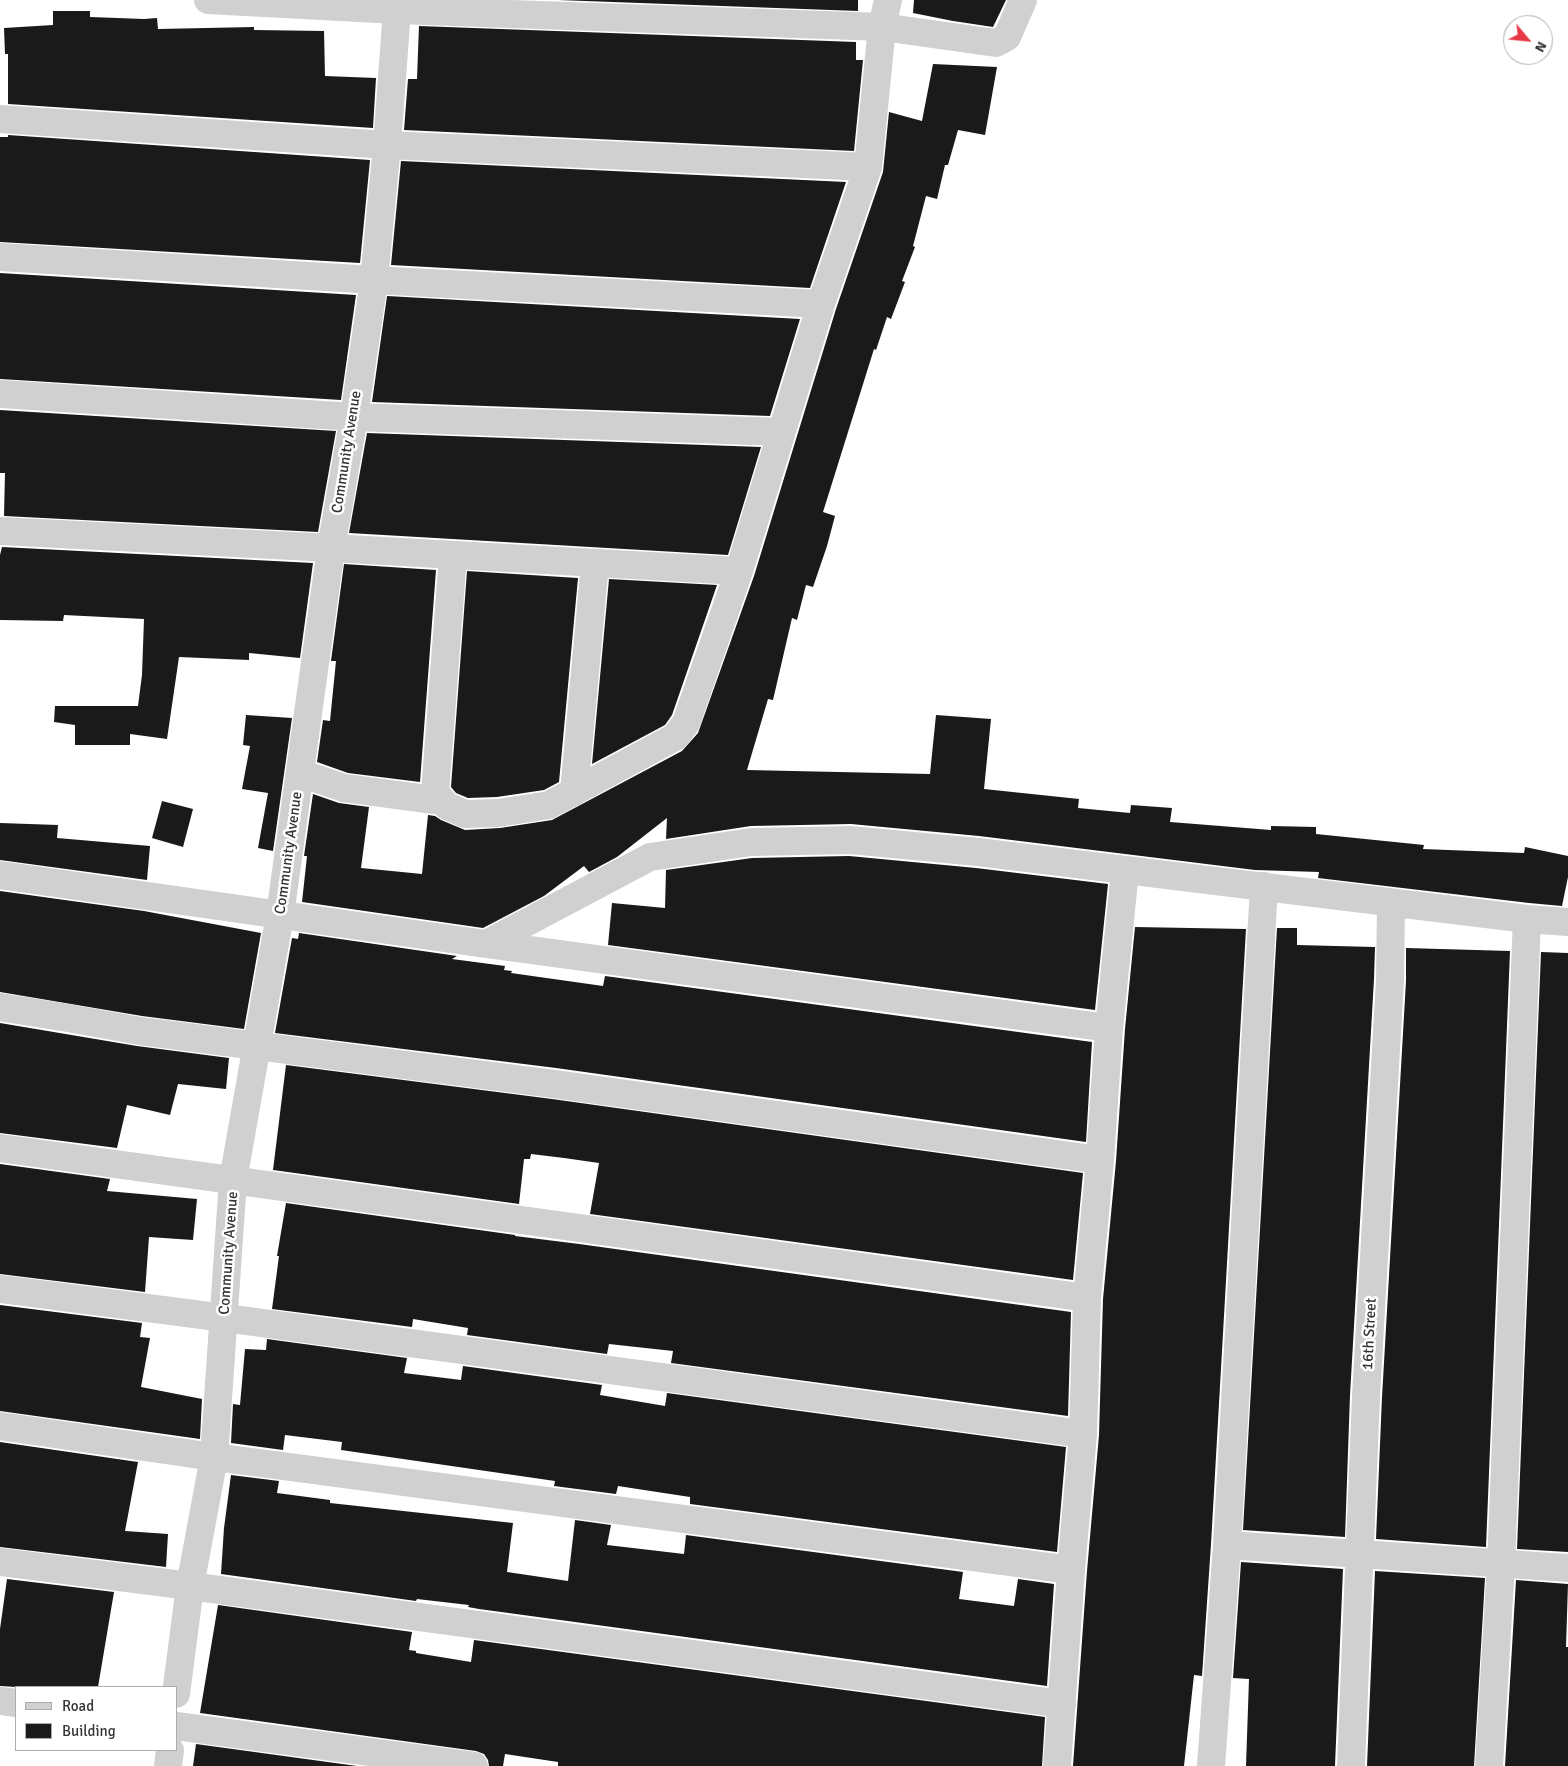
<!DOCTYPE html>
<html>
<head>
<meta charset="utf-8">
<style>
	body { margin:0 }
	#map { position:relative; width:1568px; height:1766px; overflow:hidden; background:#fff; font-family:Signika,sans-serif }
	canvas { display:block }
	.legend { position:absolute; left:15px; top:1686px; width:162px; height:65px; box-sizing:border-box; background:#fff; border:1px solid #adadad; margin:0; padding:6px 9px; list-style:none; font-size:15px; color:#333 }
	.legend li { display:flex; align-items:center; gap:10px; height:25px }
	.legend b { width:25px; border:1px solid #adadad }
	.north { position:absolute; left:1503px; top:15px; width:50px; height:50px; box-sizing:border-box; background:#fff; border:1px solid #adadad; border-radius:50%; rotate:118deg; font-size:14px; font-weight:700; line-height:20px; text-align:center; color:#333 }
	.north::after { content:''; display:block; margin:auto; width:18px; height:22px; background:#e63946; clip-path:polygon(50% 0,100% 100%,50% 72%,0 100%) }
</style>
</head>
<body>
<div id="map">
<canvas width="1568" height="1766"></canvas>
<ul class="legend">
<li><b style="height:6px;background:#d0d0d0"></b>Road</li>
<li><b style="height:14px;background:#1a1a1a"></b>Building</li>
</ul>
<div class="north">N</div>
</div>
<script>
const ctx = document.querySelector('canvas').getContext('2d');
ctx.lineJoin = 'round';
function fillPath(path, color) { ctx.fillStyle = color; ctx.fill(path, 'evenodd'); }
function strokePath(path, color, width, dash) { ctx.strokeStyle = color; ctx.lineWidth = width; ctx.lineCap = dash ? 'butt' : 'round'; ctx.setLineDash(dash || []); ctx.stroke(path); }
function write(font, color, halo, rows, align = 'center') {
  ctx.font = font + ' Signika,sans-serif'; ctx.lineWidth = 5; ctx.setLineDash([]); ctx.textBaseline = 'middle'; ctx.strokeStyle = halo; ctx.fillStyle = color; for (const [text, x, y, turn = 0] of rows) {
    ctx.save(); ctx.translate(x, y); ctx.rotate((+turn || 0) * Math.PI / 180); ctx.textAlign = isNaN(turn) ? turn : align; if (halo) ctx.strokeText(text, 0, 0); ctx.fillText(text, 0, 0); ctx.restore();
  }
}
const building = new Path2D(`
	M558,0H858V11Z
	M914,0H1006L993,27L953,21L913,13Z
	M53,11H90V17L144,19L157,18L158,29L254,27V30L324,31L325,76L376,78L373,128L8,104V54H5L4,28L53,25Z
	M419,26L856,42V60H863L854,151L404,130L408,79H417Z
	M933,64L997,67L985,135L958,130L948,165H945L937,199L926,196L913,246L915,247L902,281L905,282L891,319L887,317L876,350L874,349L823,512L835,516L827,546L813,587L806,585L797,620L792,618L773,700L768,699L747,770L930,774L936,715L991,719L984,789L1079,799L1078,808L1130,813L1131,805L1172,808L1170,822L1271,830V826L1316,827V834L1424,845L1423,849L1524,853L1525,847L1568,856V877L1562,906L1529,903L1318,878L1319,872L1255,870L979,836L851,824L751,826L666,839L667,818L617,857L589,872L584,866L544,896L483,928L302,902L307,856H304L313,794L339,803L369,807L361,868L422,874L428,815L435,816L441,820L465,830L500,828L552,820L682,751L698,733L754,576L836,309L883,172L889,112L922,121Z
	M8,135L370,160L360,263L0,242V137H8Z
	M401,161L846,182L810,288L391,265Z
	M0,273L356,295L341,400L0,379Z
	M387,296L800,319L770,416L372,402Z
	M0,410L336,431L318,532L4,516L5,473H0Z
	M367,433L761,447L728,555L349,533Z
	M2,547L313,563L300,658L249,653V660L179,657L167,739L130,734V745H75V725L54,722L55,706H138L142,675L144,619L64,615L63,621L0,620V555Z
	M344,564L436,570L420,782L348,773L317,762L323,720L330,721L336,661H331Z
	M467,571L578,578L559,782L544,790L497,797L468,798L456,793L451,787Z
	M609,579L717,585L672,715L665,725L592,764Z
	M246,715L292,718L273,851L258,848L268,793L242,789L250,746L243,745Z
	M162,801L193,809L183,847L152,838Z
	M0,823L58,825L57,838L150,846L147,880L0,860Z
	M849,856L976,868L1108,884L1095,1010L608,945L612,903L665,908L666,870L752,858Z
	M0,891L144,911L261,933L244,1029L142,1016L0,992Z
	M1135,927L1246,929L1211,1544L1202,1676L1194,1675L1184,1766H1073L1087,1571L1099,1435L1103,1299L1116,1161L1125,1029Z
	M1277,928H1297V945L1375,947L1374,979L1350,1395L1345,1537L1243,1530Z
	M299,933L457,956L452,959L505,966L504,970L512,971L511,973L603,986L605,976L1092,1042L1086,1142L556,1068L275,1033L292,938L298,939Z
	M1406,948L1510,951L1486,1547L1376,1539L1382,1397L1406,981Z
	M1541,952L1568,953V1552L1517,1549Z
	M0,1023L137,1046L229,1058L226,1089L178,1084L170,1115L127,1105L117,1148L0,1133Z
	M286,1065L552,1099L1083,1173L1073,1280L590,1214L599,1163L564,1158L531,1154L530,1159H524L519,1204L273,1170Z
	M0,1164L110,1179L107,1191L197,1199L193,1240L149,1237L145,1292L0,1274Z
	M286,1203L515,1235V1236L579,1244L1071,1312L1068,1416L671,1363L673,1351L609,1344L607,1354L467,1335L468,1328L413,1319L412,1327L272,1309L279,1256H277Z
	M0,1305L142,1323L140,1337L150,1338L141,1387L202,1399L200,1439L0,1411Z
	M267,1339L407,1358L404,1373L461,1380L463,1366L602,1385L600,1395L665,1406L667,1393L1066,1447L1057,1552L690,1504V1497L618,1486L616,1494L554,1486L555,1481L341,1450L342,1442L285,1435L283,1450L231,1443L233,1404L240,1405L245,1349L266,1350Z
	M0,1442L138,1462L125,1531L168,1534L166,1567L0,1547Z
	M231,1475L279,1481L277,1493L330,1500V1503L513,1523L507,1572L568,1581L575,1520L611,1525L607,1545L684,1554L686,1535L963,1572L959,1599L1014,1606L1018,1579L1054,1584L1047,1686L479,1609L468,1607L469,1605L417,1599L416,1601L221,1574L224,1528Z
	M1241,1562L1343,1569L1335,1766H1246L1249,1679L1233,1678Z
	M1375,1571L1485,1578L1474,1766H1367Z
	M7,1579L114,1592L98,1687H16L0,1686V1629Z
	M1516,1580L1568,1584L1566,1647H1568V1766H1505Z
	M218,1605L412,1632L409,1650L416,1651V1653L471,1662L474,1640L1045,1717L1042,1766H558V1762L505,1754L503,1766H489L488,1760L484,1754L476,1751L200,1713Z
	M196,1744L357,1766H193Z`);
const street = new Path2D(`
	M208,0L397,10L882,27L996,43L1007,37L1023,0
	M0,119L387,145L868,167
	M0,257L374,280L821,304
	M0,394L354,417L781,432
	M0,531L331,548L739,571
	M453,555L435,793L447,806L465,814L498,813L549,805L675,737L686,723L739,571L821,304L868,167L882,27L888,0
	M300,773L344,788L442,801
	M574,792L595,563
	M0,875L486,944L1109,1028
	M486,944L650,857L751,842L850,840L978,852L1527,919L1568,922
	M0,1007L68,1018L140,1031L554,1084L1100,1160
	M0,1148L1087,1298
	M0,1289L225,1318L1083,1434
	M0,1426L214,1457L1071,1570
	M1227,1545L1568,1568
	M0,1562L190,1586L1062,1704
	M176,1694L190,1586L214,1457L233,1180L280,915L331,548L354,417L374,280L387,145L397,10
	M0,1701L16,1703
	M176,1726L474,1766
	M168,1766L170,1750
	M1057,1766L1071,1570L1083,1434L1087,1298L1100,1160L1109,1028L1125,871
	M1211,1766L1227,1545L1264,886
	M1351,1766L1366,1396L1390,980L1391,903
	M1489,1766L1501,1564L1527,919`);
const streetNames = [
	["Community Avenue",347,452,-81],
	["Community Avenue",289,853,-82],
	["Community Avenue",229,1253,-86],
	["16th Street",1370,1334,-87]
];
fillPath(building, '#1a1a1a');
strokePath(street, '#d0d0d0', 28);
write('15px', '#333', '#fff', streetNames);
</script>
</body>
</html>
